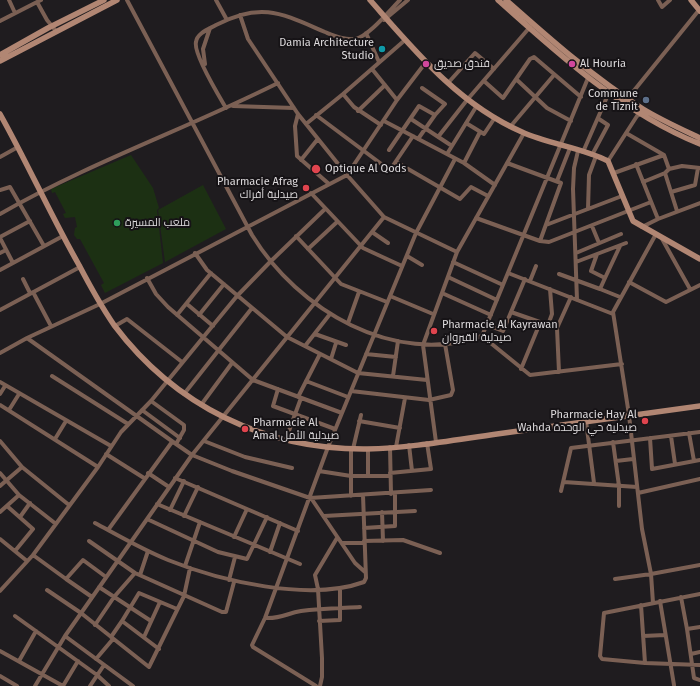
<!DOCTYPE html>
<html>
<head>
<meta charset="utf-8">
<style>
	body { margin:0 }
	canvas { display:block; background:#1f1c1f }
</style>
</head>
<body>
<canvas width="700" height="686"></canvas>
<script>
const ctx = document.querySelector('canvas').getContext('2d');
ctx.lineJoin = 'round';
function fillPath(path, color) { ctx.fillStyle = color; ctx.fill(path, 'evenodd'); }
function strokePath(path, color, width, dash) { ctx.strokeStyle = color; ctx.lineWidth = width; ctx.lineCap = dash ? 'butt' : 'round'; ctx.setLineDash(dash || []); ctx.stroke(path); }
function write(font, color, halo, rows, align = 'center') {
  ctx.font = font + ' "Fira Sans",Cairo,sans-serif'; ctx.lineWidth = 4; ctx.setLineDash([]); ctx.textBaseline = 'middle'; ctx.strokeStyle = halo; ctx.fillStyle = color; for (const [text, x, y, turn = 0] of rows) {
    ctx.save(); ctx.translate(x, y); ctx.rotate((+turn || 0) * Math.PI / 180); ctx.textAlign = isNaN(turn) ? turn : align; if (halo) ctx.strokeText(text, 0, 0); ctx.fillText(text, 0, 0); ctx.restore();
  }
}
const green = new Path2D(`
	M131,155L153,188L159,208L157,210L163,263L105,293L101,285L104,283L80,239H77L74,235L75,228L77,227L75,217L65,218L63,214L66,213L55,192L52,193L51,189Z
	M203,185L226,229L165,262L158,210Z`);
const street = new Path2D(`
	M9,0L15,13
	M127,0L252,235C298,310 394,367 482,336L588,78
	M216,0L227,20
	M658,0L662,7L670,0
	M37,2L47,20L56,31
	M240,15L248,39L298,114L347,175L384,217L457,252
	M384,20L408,0
	M0,21L41,0
	M366,33L379,62
	M205,64L203,49L210,28
	M372,69L397,100
	M516,79L547,108L571,121
	M484,81L503,98L530,59L534,57L581,97
	M448,83L475,53L494,69
	M343,94L354,107L381,125
	M628,98L699,10
	M233,106L294,108
	M226,108C219,96 193,54 196,42C197,33 209,29 216,25C262,1 283,14 325,32C335,36 344,40 355,39C368,37 390,10 400,0
	M358,111L385,85
	M298,114L295,126L297,156L329,184
	M316,115L388,169L392,167L413,136
	M411,119L452,146
	M384,121L464,163L495,185
	M466,123L484,134L494,119
	M306,124L343,94L405,40
	M510,127L554,75
	M626,133L664,155L669,169L665,173
	M438,137L467,100L530,27
	M418,139L435,115L445,104L422,88
	M389,150L419,106L435,115
	M583,152L610,90
	M447,154L476,107
	M592,155L608,125L599,119
	M0,157L18,147
	M301,160L317,140
	M608,161L637,116L642,113
	M396,162L460,199L471,187L488,196
	M464,163L480,132
	M507,163L561,183L540,241
	M636,164L658,219
	M669,169L682,166L700,168
	M614,173L664,155
	M557,181L570,148
	M643,182L665,173L677,211
	M0,190L10,187L44,246
	M671,192L695,185L698,168
	M311,193L363,248L402,266
	M588,209L589,175L596,156
	M0,214C89,163 186,129 278,83
	M476,218L540,241L549,242L651,202
	M546,225L622,196
	M592,226L599,243
	M642,227L658,219L700,203
	M372,232L388,243
	M296,236L341,284L387,302
	M0,237L30,221
	M661,237L690,289
	M0,238L13,263
	M620,246L605,278L591,271L597,254L626,243
	M308,249L337,222
	M0,253L6,250
	M195,253L207,270L287,337L358,373L427,380
	M576,253L621,234
	M407,256L422,265
	M453,262L503,285
	M576,262L597,254
	M0,270L63,236
	M508,273L613,314
	M559,274L600,289L605,278
	M448,277L497,300
	M147,278L156,294L168,307L253,380L342,413
	M23,279L30,293
	M530,281L536,266
	M629,282L666,302L700,285
	M600,289L620,297
	M33,292L51,326
	M442,293L491,315
	M390,296L433,314
	M577,300L573,189L574,168L578,151
	M187,304L213,326
	M0,310L80,267
	M511,312L557,328
	M177,315L211,273
	M199,315L224,284
	M348,323L359,292
	M487,325L503,331L525,279
	M548,325L552,314L550,289
	M115,326L127,319L182,362
	M315,334L346,345
	M482,336L530,375L622,364
	M27,338L176,444L192,455L232,471L310,498L431,490
	M305,346L330,314
	M0,353L27,338L100,304L347,175L397,100L426,62
	M366,354L396,357
	M331,359L336,343
	M521,369L540,323
	M559,372L557,328L571,297
	M52,376L128,424
	M393,376L398,341
	M306,381L348,397
	M0,382L111,446
	M278,389L273,406L335,429
	M351,391L429,400L451,395L453,390L445,344
	M0,394L5,386
	M184,394L252,308
	M298,397L320,354
	M151,401L184,425V430L176,444
	M0,405L98,467
	M201,405L232,363
	M9,410L19,394
	M142,410L180,438
	M359,421L400,428
	M586,421L594,483
	M689,433L694,461
	M671,436L675,464
	M650,438L652,469L700,460
	M55,439L66,421
	M286,439L301,398
	M0,441L22,467L69,505
	M204,441L245,457L292,468
	M436,442L423,345L457,252L524,133
	M613,442L619,486V506
	M409,445L412,471
	M390,447L391,494
	M396,447L405,398
	M351,449V496
	M353,449L361,415
	M368,449V476
	M106,454L144,478
	M616,461L633,459
	M319,471L351,476H390
	M0,473L19,495L56,524
	M148,473L169,487
	M390,473L431,469L427,443
	M175,478L298,531
	M564,482L637,487
	M0,486L22,467
	M561,491L571,448L700,432
	M638,493L700,479
	M311,498L355,563L365,572
	M157,504L300,564
	M7,506L33,529L15,551
	M170,510L184,481
	M0,512L19,495
	M382,512L383,541
	M184,516L198,487
	M324,516L415,511
	M20,517L30,503
	M147,519L218,552L247,559L267,517
	M95,523C119,536 143,550 168,560C220,581 309,602 364,582L366,578L363,495
	M364,528L395,526V494
	M108,530L172,442
	M234,537L247,509
	M0,539L27,561
	M89,541L135,573L222,612H226L234,582
	M364,541L403,540L440,553
	M342,543H364
	M270,552L280,523
	M33,555L66,579L83,560L106,577
	M185,566L200,522
	M140,575L148,551
	M66,579L92,597
	M615,579L651,574L700,565
	M229,580L235,557
	M99,587L151,621
	M47,590L81,613L149,667L184,596L190,568
	M0,591L33,555L98,467L121,432L151,401L237,296L270,262L325,209
	M700,594L604,613L600,656L602,659L645,663L700,665
	M681,597L687,629L700,627
	M660,601L674,685
	M653,603L651,574L642,529L629,415L613,312L656,234
	M641,605L645,663
	M15,616L97,675L109,686
	M265,618C282,619 287,613 301,611C321,608 341,608 360,607
	M319,621L340,620V588
	M95,625L114,597L135,573
	M687,629L694,678L700,680
	M65,636L133,686
	M643,636L665,635
	M111,637L122,621
	M144,637L160,602
	M159,649L122,621L139,593L177,609
	M0,651L63,686L78,661
	M691,654L700,652
	M96,659L113,639
	M19,661L36,631
	M0,676L17,686
	M35,686L65,636L192,455L384,217
	M90,686L104,665
	M316,686L253,647L252,645L265,618L328,447L416,233L455,159
	M320,686L322,677V658L318,589L315,575L337,538`);
const secondary = new Path2D(`
	M370,0C415,51 458,104 522,132C548,144 584,148 608,161L633,221L700,259
	M498,0C559,55 623,113 700,144
	M506,0C550,39 594,78 643,109C661,120 681,129 700,138
	M691,0L700,11
	M0,55L48,28L104,0
	M0,61L117,0
	M0,114C28,164 51,216 79,265C90,286 101,306 114,325C175,406 265,450 367,449C410,448 454,440 497,434C565,425 632,415 700,406`);
const markers = [
	[382,49,4,"#0f9aa8"],
	[426,64,4,"#d1479c"],
	[572,64,4,"#d1479c"],
	[646,100,4,"#5c6f8a"],
	[316,169,5,"#e0444e"],
	[306,188,4,"#e0444e"],
	[117,223,4,"#2e9e5b"],
	[434,331,4,"#e0444e"],
	[645,421,4,"#e0444e"],
	[245,429,4,"#e0444e"]
];
const poiNames = [
	["Damia Architecture",374,43,"right"],
	["Studio",374,56,"right"],
	["فندق صديق",434,64],
	["Al Houria",580,64],
	["Commune",638,94,"right"],
	["de Tiznit",638,107,"right"],
	["Optique Al Qods",325,169],
	["Pharmacie Afrag",298,182,"right"],
	["صيدلية أفراك",298,195,"right"],
	["ملعب المسيرة",125,223],
	["Pharmacie Al Kayrawan",442,325],
	["صيدلية القيروان",442,338],
	["Pharmacie Hay Al",637,415,"right"],
	["Wahda صيدلية حي الوحدة",637,428,"right"],
	["Pharmacie Al",253,423],
	["Amal صيدلية الأمل",253,436]
];
fillPath(green, '#1c3013');
strokePath(street, '#7b6054', 4);
strokePath(secondary, '#b18673', 5.5);
for (const [x, y, r, color] of markers) { const dot = new Path2D(); dot.arc(x, y, r, 0, 2 * Math.PI); ctx.fillStyle = color; ctx.fill(dot); strokePath(dot, '#161316', 1.5); }
write('11px', '#dedbdd', '#161316', poiNames, 'left');
</script>
</body>
</html>
